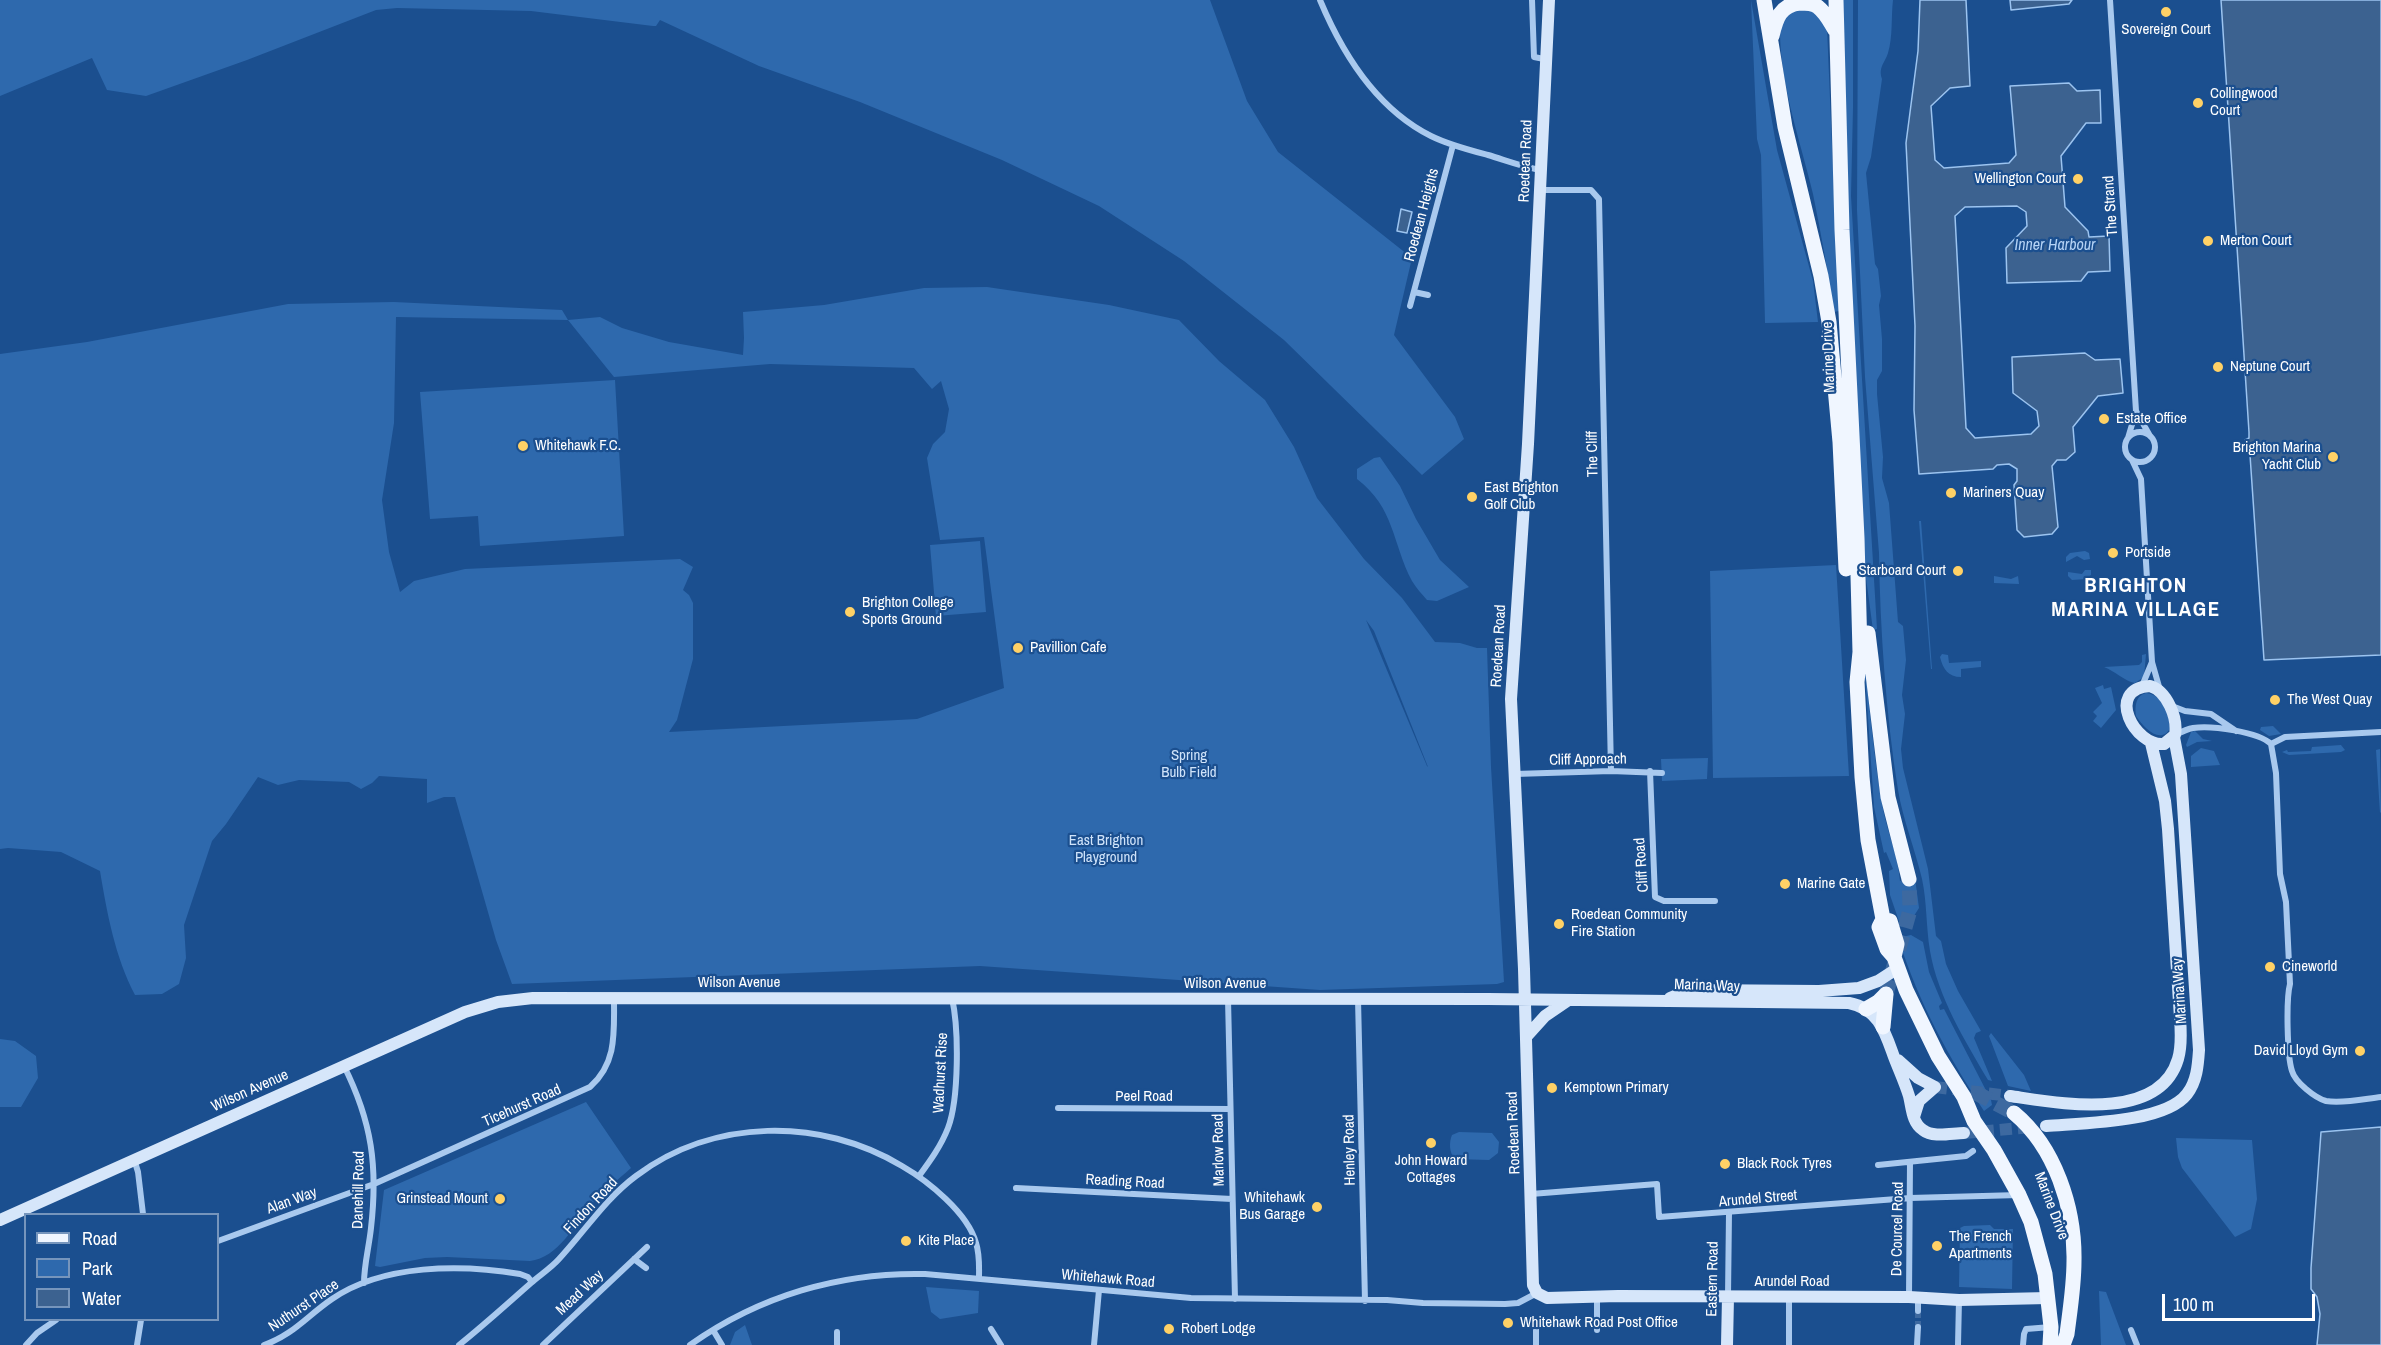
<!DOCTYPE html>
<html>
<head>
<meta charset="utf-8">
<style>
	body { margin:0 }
	#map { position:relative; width:2381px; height:1345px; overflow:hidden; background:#1b4f8f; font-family:"Archivo Narrow",sans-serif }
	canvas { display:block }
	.legend { position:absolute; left:24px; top:1213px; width:195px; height:108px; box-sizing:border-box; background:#1b4f8f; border:2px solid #7695bc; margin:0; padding:8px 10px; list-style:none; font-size:18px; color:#fff }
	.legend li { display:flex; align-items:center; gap:12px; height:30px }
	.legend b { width:30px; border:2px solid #7695bc }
	.scale { position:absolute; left:2162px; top:1294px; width:153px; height:27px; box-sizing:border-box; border:3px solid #fff; border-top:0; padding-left:8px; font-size:18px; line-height:21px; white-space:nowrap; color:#fff; -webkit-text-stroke:4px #1b4f8f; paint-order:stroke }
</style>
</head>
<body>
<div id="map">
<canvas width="2381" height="1345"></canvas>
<ul class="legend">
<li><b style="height:8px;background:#f0f6ff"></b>Road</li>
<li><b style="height:16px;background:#2e69ad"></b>Park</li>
<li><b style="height:16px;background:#3c6290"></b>Water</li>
</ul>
<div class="scale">100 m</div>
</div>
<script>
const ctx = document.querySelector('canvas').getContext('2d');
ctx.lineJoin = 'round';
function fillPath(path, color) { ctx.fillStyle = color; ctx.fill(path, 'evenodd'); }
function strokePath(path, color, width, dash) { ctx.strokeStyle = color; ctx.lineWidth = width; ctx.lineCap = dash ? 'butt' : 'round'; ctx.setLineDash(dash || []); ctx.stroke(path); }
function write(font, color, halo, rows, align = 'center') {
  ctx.font = font + ' "Archivo Narrow",sans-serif'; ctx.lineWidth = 4.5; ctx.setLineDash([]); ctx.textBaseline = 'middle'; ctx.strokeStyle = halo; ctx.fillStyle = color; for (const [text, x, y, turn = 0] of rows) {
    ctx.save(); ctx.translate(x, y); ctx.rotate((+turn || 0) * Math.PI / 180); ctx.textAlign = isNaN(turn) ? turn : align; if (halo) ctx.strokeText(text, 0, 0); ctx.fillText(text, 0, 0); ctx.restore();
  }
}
const green = new Path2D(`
	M0,0H1210L1247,101L1278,152L1412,258L1394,335L1455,417L1464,439L1422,475L1284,340L1184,261L1099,206L1002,160L860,102L759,66L660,20L656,26H653L531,11L397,8L376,10L247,60L146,96L107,90L92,58L0,96Z
	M1751,0L1777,150L1813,281L1818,322L1765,323L1761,155L1757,139Z
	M1843,0H1853V108L1851,196L1877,629L1873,630L1866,578L1851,324Z
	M1858,0H1893C1891,17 1893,37 1888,53C1885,63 1878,67 1882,79L1871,157L1866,173L1875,264L1878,269L1881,296L1879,305L1882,339V371L1877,380V394L1883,457L1882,478L1889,503L1898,622L1903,626L1906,660L1902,695L1905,714L1901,749L1903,768L1928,869L1936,936L1941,941L1946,964L1958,991L1981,1031L1976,1033L1974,1038L1992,1081L1988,1080C1965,1041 1938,997 1930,951C1926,927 1927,902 1922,879C1915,849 1903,820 1898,790C1886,715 1880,629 1879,553L1865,377L1857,210Z
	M1794,9L1815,10L1827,28L1839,311L1834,312C1828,273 1821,233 1813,194C1801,143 1780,85 1780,31C1780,21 1787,16 1794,9Z
	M987,287L1109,305L1179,320L1219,361L1265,400L1294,447L1317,498L1364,559L1402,598L1435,642L1460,643L1477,648H1487L1491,767L1504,982L1497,984L1320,990L980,966L512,984L496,940L455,797H444L427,803V779L379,776L372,783L361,789L349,782L299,780L278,785L258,777L226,824L212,841L184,925L186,958L179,984L162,994L135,995C115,957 107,913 100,871L61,852L8,848L0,849V354L87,342L288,304L394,302L562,310L568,320L600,317L622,328L669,342L743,355L744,338L743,312L824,305L924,288ZM396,317L568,320L614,377L770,364L914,368L932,389L941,381L949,409L945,432L933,444L927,458L940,540L984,537L1004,688L917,719L669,732L677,720L693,659V603L689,595L683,590L693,567L680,559L465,569L414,581L400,592L389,552L382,500L394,423ZM1366,620L1374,631L1428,767L1427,766Z
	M615,380L624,536L480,546L478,516L430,519L420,392Z
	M1380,457L1400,486L1416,519L1440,560L1469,587L1437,601L1427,600C1422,594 1416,588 1412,581C1392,543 1395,508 1357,479V469L1374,458Z
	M1919,521H1921L1932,669H1931Z
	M980,541L986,612L936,616L930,545Z
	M2085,551L2089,553L2090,559L2084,560L2077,556L2066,562V557L2070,553Z
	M1836,565L1849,776L1713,778L1710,571Z
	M2085,570H2091V575L2086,579L2072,580L2068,576V572L2082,574Z
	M1994,576L2011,579L2018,576L2019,584L1994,583Z
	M1942,654L1948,655L1949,663L1981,661V667L1961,669V677C1948,677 1943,669 1940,657Z
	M2146,654L2144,677L2135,683C2124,681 2115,671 2104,667L2139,665L2142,662V655Z
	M1864,659C1870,709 1874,760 1883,809C1888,834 1898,856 1900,881L1915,878L1919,908L1912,919L1901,927L1890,895L1889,871L1893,869L1886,852L1884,853L1874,807Z
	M2103,685L2104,689L2111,687L2116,710L2101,728L2093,721L2097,716L2093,712L2102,703L2095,688Z
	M2146,693C2164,695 2167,713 2171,727C2161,746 2144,728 2136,716C2135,707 2135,696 2146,693Z
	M2273,726L2281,734L2269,736L2260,730L2261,727Z
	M2195,731L2203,739L2212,741L2197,742L2187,747L2186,745L2191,732Z
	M2341,745L2345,750L2341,752L2289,755L2282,752L2287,750L2288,752L2311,751L2312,747Z
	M2201,748L2214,751L2220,765L2191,767V756Z
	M2380,749L2381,812L2380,813L2376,750Z
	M1708,758L1707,779L1662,781L1661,759Z
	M1911,935L1923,942L1929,972L1942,1003L1939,1006L1940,1010L1944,1009L1991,1100L1992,1105L1984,1111C1947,1054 1920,1005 1899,941L1902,937Z
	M1991,1033L2024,1075L2031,1091L2008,1086L1989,1036Z
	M0,1039L15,1041L36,1056L38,1078L21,1107H0Z
	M586,1102L631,1168C618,1180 603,1191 592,1204C575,1224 558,1258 530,1261L447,1257L425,1258L380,1267L375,1266L384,1190Z
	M1459,1132L1492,1133L1499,1142L1498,1153L1489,1160L1455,1159C1449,1153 1449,1142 1452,1135Z
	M2176,1138L2252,1140L2257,1199L2251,1229L2235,1237L2182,1168L2178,1157Z
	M1990,1225L1994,1229H2013L2012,1289L1959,1287L1960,1228L1964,1226Z
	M926,1287L979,1291L978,1313L940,1319L931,1312Z
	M2099,1291L2106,1292L2126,1345H2101Z
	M745,1325L752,1345H730L735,1332Z`);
const water = new Path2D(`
	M1920,0H1966L1970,86L1950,88L1931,106L1935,160L1944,168L2009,163L2016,155L2010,86L2069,83L2077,91L2100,90L2101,123H2086L2061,156L2065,207L2088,231L2089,237L2109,236L2110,271L2088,272L2081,281L2007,283L2006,248L2027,226L2026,212L2017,206L1965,207L1955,216L1966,428L1975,438L2031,434L2039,426L2037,411L2013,393L2012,357L2085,353L2095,360L2120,359L2123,393L2098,396L2073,427L2075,452L2066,460H2057L2052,466L2058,527L2052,534L2024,537L2017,530L2014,485L2017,481V469L2009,464L1997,465L1993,469L1919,474L1914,410L1915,326L1906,143L1918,51Z
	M2010,0H2072L2069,4L2011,10Z
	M2221,0H2381V655L2264,660L2250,455V450H2246L2245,440L2249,438V432Z
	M1401,209L1412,212L1407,233L1397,231Z
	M2381,1127V1345H2317L2320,1314L2317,1297L2311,1289V1268L2321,1132Z`);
const streetTunnel = new Path2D(`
	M1918,1327V1311`);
const secondaryTunnel = new Path2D(`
	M1935,1087L2010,1096
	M1964,1133L2033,1127`);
const primaryTunnel = new Path2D(`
	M1886,994L1910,910L1909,879
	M1976,1093L2014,1113`);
const street = new Path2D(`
	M1320,0C1343,55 1377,109 1431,136C1449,145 1469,150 1488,155C1505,160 1523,167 1541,170
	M1532,0L1534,57L1544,59
	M2110,0L2136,411L2128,438
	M1541,190H1591L1599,199L1611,771
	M1414,292L1428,295
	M1410,306L1453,145
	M2136,411L2150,436
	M2125 447a15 15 0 1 1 30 0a15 15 0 1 1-30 0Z
	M2132,460L2141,479L2152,662L2160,690
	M2142,686L2152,662
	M2172,706L2185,711L2211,714L2236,731
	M2175,735C2181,732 2187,729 2193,728C2211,725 2259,732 2271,744
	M2271,744L2276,773L2280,874L2286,902L2290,984C2286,999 2287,1056 2292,1071C2295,1082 2315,1098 2326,1101C2342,1104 2364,1099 2381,1097
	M2271,744L2285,737L2381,732
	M1650,771L1655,897L1664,901H1715
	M1515,774L1611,771L1662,773
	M1228,999L1235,1299
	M1358,999L1365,1301
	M344,1066C372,1122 378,1167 371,1228C369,1247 364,1265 364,1283
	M1058,1108L1230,1109
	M134,1159L138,1172L143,1214
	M1878,1165L1966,1156L1973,1151
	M919,1176C930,1161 941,1146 948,1128C959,1099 959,1029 952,998
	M1016,1188L1232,1199
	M1531,1194L1657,1184L1659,1217L1910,1198L2019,1195
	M218,1241L374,1184L590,1087C617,1063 614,1033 614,999
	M634,1259L646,1268
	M1728,1296L1729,1213
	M1909,1297L1910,1162
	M1918,1311V1298
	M991,1329L1001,1345
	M713,1330L722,1345
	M1597,1330V1297
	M2131,1330L2137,1345
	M837,1332V1345
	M26,1345L37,1333L56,1320
	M137,1345L141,1320
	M264,1345C293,1335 307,1316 332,1299C383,1264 461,1264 520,1274L528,1277L532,1282
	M459,1345C484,1325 507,1304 531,1283C540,1275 551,1268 559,1259C585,1231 605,1199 636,1176C713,1118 821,1117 902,1166C928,1181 968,1213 976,1243C980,1255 979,1268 979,1279
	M543,1345L647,1247
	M690,1345C759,1296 840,1272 925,1274L1191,1298L1387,1300L1423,1303L1505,1304L1518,1303L1537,1293
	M1094,1345L1099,1290
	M1536,1345V1322
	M1789,1345V1297
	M1917,1345L1918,1327
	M1958,1345L1959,1300
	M2023,1345L2024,1334L2026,1329L2051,1327`);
const secondary = new Path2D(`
	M1549,0L1528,444L1511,699L1524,969L1533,1285L1537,1293L1547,1298L1618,1296L1909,1297L1959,1300L2048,1298
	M2150,686C2167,691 2178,718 2175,735L2164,744C2135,747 2104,689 2150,686Z
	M1670,998L1689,990L1819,991L1859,988L1878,981L1898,968
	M1526,1037L1545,1016L1567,1001
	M1898,1060L1918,1078L1935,1087L1919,1101L1914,1117
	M2010,1096C2059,1103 2159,1123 2178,1059C2182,1046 2181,1031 2180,1018L2168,829L2165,801L2151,743
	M2046,1126C2082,1123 2165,1123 2187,1094C2197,1081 2198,1065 2199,1050L2181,774L2174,737
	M0,1220L465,1012L498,1002L533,998L1488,999L1849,1003C1879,1009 1885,1032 1894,1057C1899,1070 1905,1083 1909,1096C1912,1108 1912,1123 1923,1130C1933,1138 1952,1133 1964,1133
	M1727,1345L1728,1297`);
const primary = new Path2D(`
	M1764,0L1785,127L1821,276L1829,322L1840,442L1846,569
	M1836,0L1842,230L1857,538L1860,652L1857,682L1862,777L1868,840L1883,919L1879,927L1887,949L1894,957L1906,990L1938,1056L1964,1097L1974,1121L1994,1150L2019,1195L2031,1222L2045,1274L2051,1327L2050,1345
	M1772,36C1776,19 1780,5 1800,3C1807,3 1813,3 1818,7C1826,13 1830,22 1835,30
	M1868,633L1888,797L1909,879
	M1883,919L1890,921L1897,944L1894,957
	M1866,1009L1878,1002L1886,994
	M1883,1027L1886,994
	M2014,1113C2055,1147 2075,1208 2074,1261C2074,1286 2070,1310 2067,1334L2063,1345`);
const markers = [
	[2166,12,6,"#ffd166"],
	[2198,103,6,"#ffd166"],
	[2078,179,6,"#ffd166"],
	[2208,241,6,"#ffd166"],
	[2218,367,6,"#ffd166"],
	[2104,419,6,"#ffd166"],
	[523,446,6,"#ffd166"],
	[2333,457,6,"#ffd166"],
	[1951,493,6,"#ffd166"],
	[1472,497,6,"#ffd166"],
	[2113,553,6,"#ffd166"],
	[1958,571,6,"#ffd166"],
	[850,612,6,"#ffd166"],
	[1018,648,6,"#ffd166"],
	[2275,700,6,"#ffd166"],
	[1785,884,6,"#ffd166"],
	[1559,924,6,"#ffd166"],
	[2270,967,6,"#ffd166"],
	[2360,1051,6,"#ffd166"],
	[1552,1088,6,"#ffd166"],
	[1431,1143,6,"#ffd166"],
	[1725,1164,6,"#ffd166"],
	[500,1199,6,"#ffd166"],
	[1317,1207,6,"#ffd166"],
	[906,1241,6,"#ffd166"],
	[1937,1246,6,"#ffd166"],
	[1508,1323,6,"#ffd166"],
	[1169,1329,6,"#ffd166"]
];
const poiNames = [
	["Sovereign Court",2166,30,"center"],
	["Collingwood",2210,94],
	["Court",2210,111],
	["Wellington Court",2066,179,"right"],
	["Merton Court",2220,241],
	["Neptune Court",2230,367],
	["Estate Office",2116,419],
	["Whitehawk F.C.",535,446],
	["Brighton Marina",2321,448,"right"],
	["Yacht Club",2321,465,"right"],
	["East Brighton",1484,488],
	["Golf Club",1484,505],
	["Mariners Quay",1963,493],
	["Portside",2125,553],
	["Starboard Court",1946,571,"right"],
	["Brighton College",862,603],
	["Sports Ground",862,620],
	["Pavillion Cafe",1030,648],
	["The West Quay",2287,700],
	["Marine Gate",1797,884],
	["Roedean Community",1571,915],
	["Fire Station",1571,932],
	["Cineworld",2282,967],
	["David Lloyd Gym",2348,1051,"right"],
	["Kemptown Primary",1564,1088],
	["John Howard",1431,1161,"center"],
	["Cottages",1431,1178,"center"],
	["Black Rock Tyres",1737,1164],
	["Whitehawk",1305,1198,"right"],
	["Bus Garage",1305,1215,"right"],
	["Grinstead Mount",488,1199,"right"],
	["The French",1949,1237],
	["Apartments",1949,1254],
	["Kite Place",918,1241],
	["Whitehawk Road Post Office",1520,1323],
	["Robert Lodge",1181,1329]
];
const streetNames = [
	["Roedean Road",1526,161,-88],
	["The Strand",2111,206,-94],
	["Roedean Heights",1422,215,-75],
	["Marine Drive",1829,357,-92],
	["The Cliff",1593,454,-91],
	["Roedean Road",1499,646,-87],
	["Cliff Approach",1588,760,-1],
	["Cliff Road",1642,865,-94],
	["Wilson Avenue",739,983],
	["Wilson Avenue",1225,984],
	["Marina Way",1707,986,2],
	["Marina Way",2180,991,-94],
	["Wadhurst Rise",941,1073,-87],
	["Wilson Avenue",250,1091,-24],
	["Peel Road",1144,1097],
	["Ticehurst Road",522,1106,-24],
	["Roedean Road",1514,1133,-92],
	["Marlow Road",1219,1150,-91],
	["Henley Road",1350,1150,-91],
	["Reading Road",1125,1182,3],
	["Danehill Road",359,1190,-89],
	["Arundel Street",1758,1199,-5],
	["Alan Way",292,1201,-20],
	["Findon Road",591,1206,-47],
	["Marine Drive",2051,1206,69],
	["De Courcel Road",1898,1229,-89],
	["Whitehawk Road",1108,1279,5],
	["Eastern Road",1713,1279,-89],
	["Arundel Road",1792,1282],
	["Mead Way",580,1293,-43],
	["Nuthurst Place",304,1306,-34]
];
const parkNames = [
	["Spring",1189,756],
	["Bulb Field",1189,773],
	["East Brighton",1106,841],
	["Playground",1106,858]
];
const waterNames = [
	["Inner Harbour",2055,246]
];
const districtNames = [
	["BRIGHTON",2136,586],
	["MARINA VILLAGE",2136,610]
];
fillPath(green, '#2e69ad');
fillPath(water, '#3c6290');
strokePath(water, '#9cc4f0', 1.5);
strokePath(streetTunnel, '#3d69a0', 6, [6, 3]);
strokePath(secondaryTunnel, '#3d69a0', 12, [12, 6]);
strokePath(primaryTunnel, '#3d69a0', 15, [15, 8]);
strokePath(street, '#a9c9ee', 6);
strokePath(secondary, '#d6e6fa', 12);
strokePath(primary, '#f0f6ff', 15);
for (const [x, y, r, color] of markers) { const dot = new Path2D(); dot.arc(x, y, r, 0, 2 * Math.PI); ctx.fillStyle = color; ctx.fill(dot); strokePath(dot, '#1b4f8f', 2); }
write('15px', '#fff', '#1b4f8f', poiNames, 'left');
write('15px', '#fff', '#1b4f8f', streetNames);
write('15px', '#cfe3fa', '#1b4f8f', parkNames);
write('italic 16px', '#b5d3f5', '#1b4f8f', waterNames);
ctx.letterSpacing = '1.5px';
write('bold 21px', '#fff', '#1b4f8f', districtNames);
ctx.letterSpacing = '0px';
</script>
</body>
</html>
